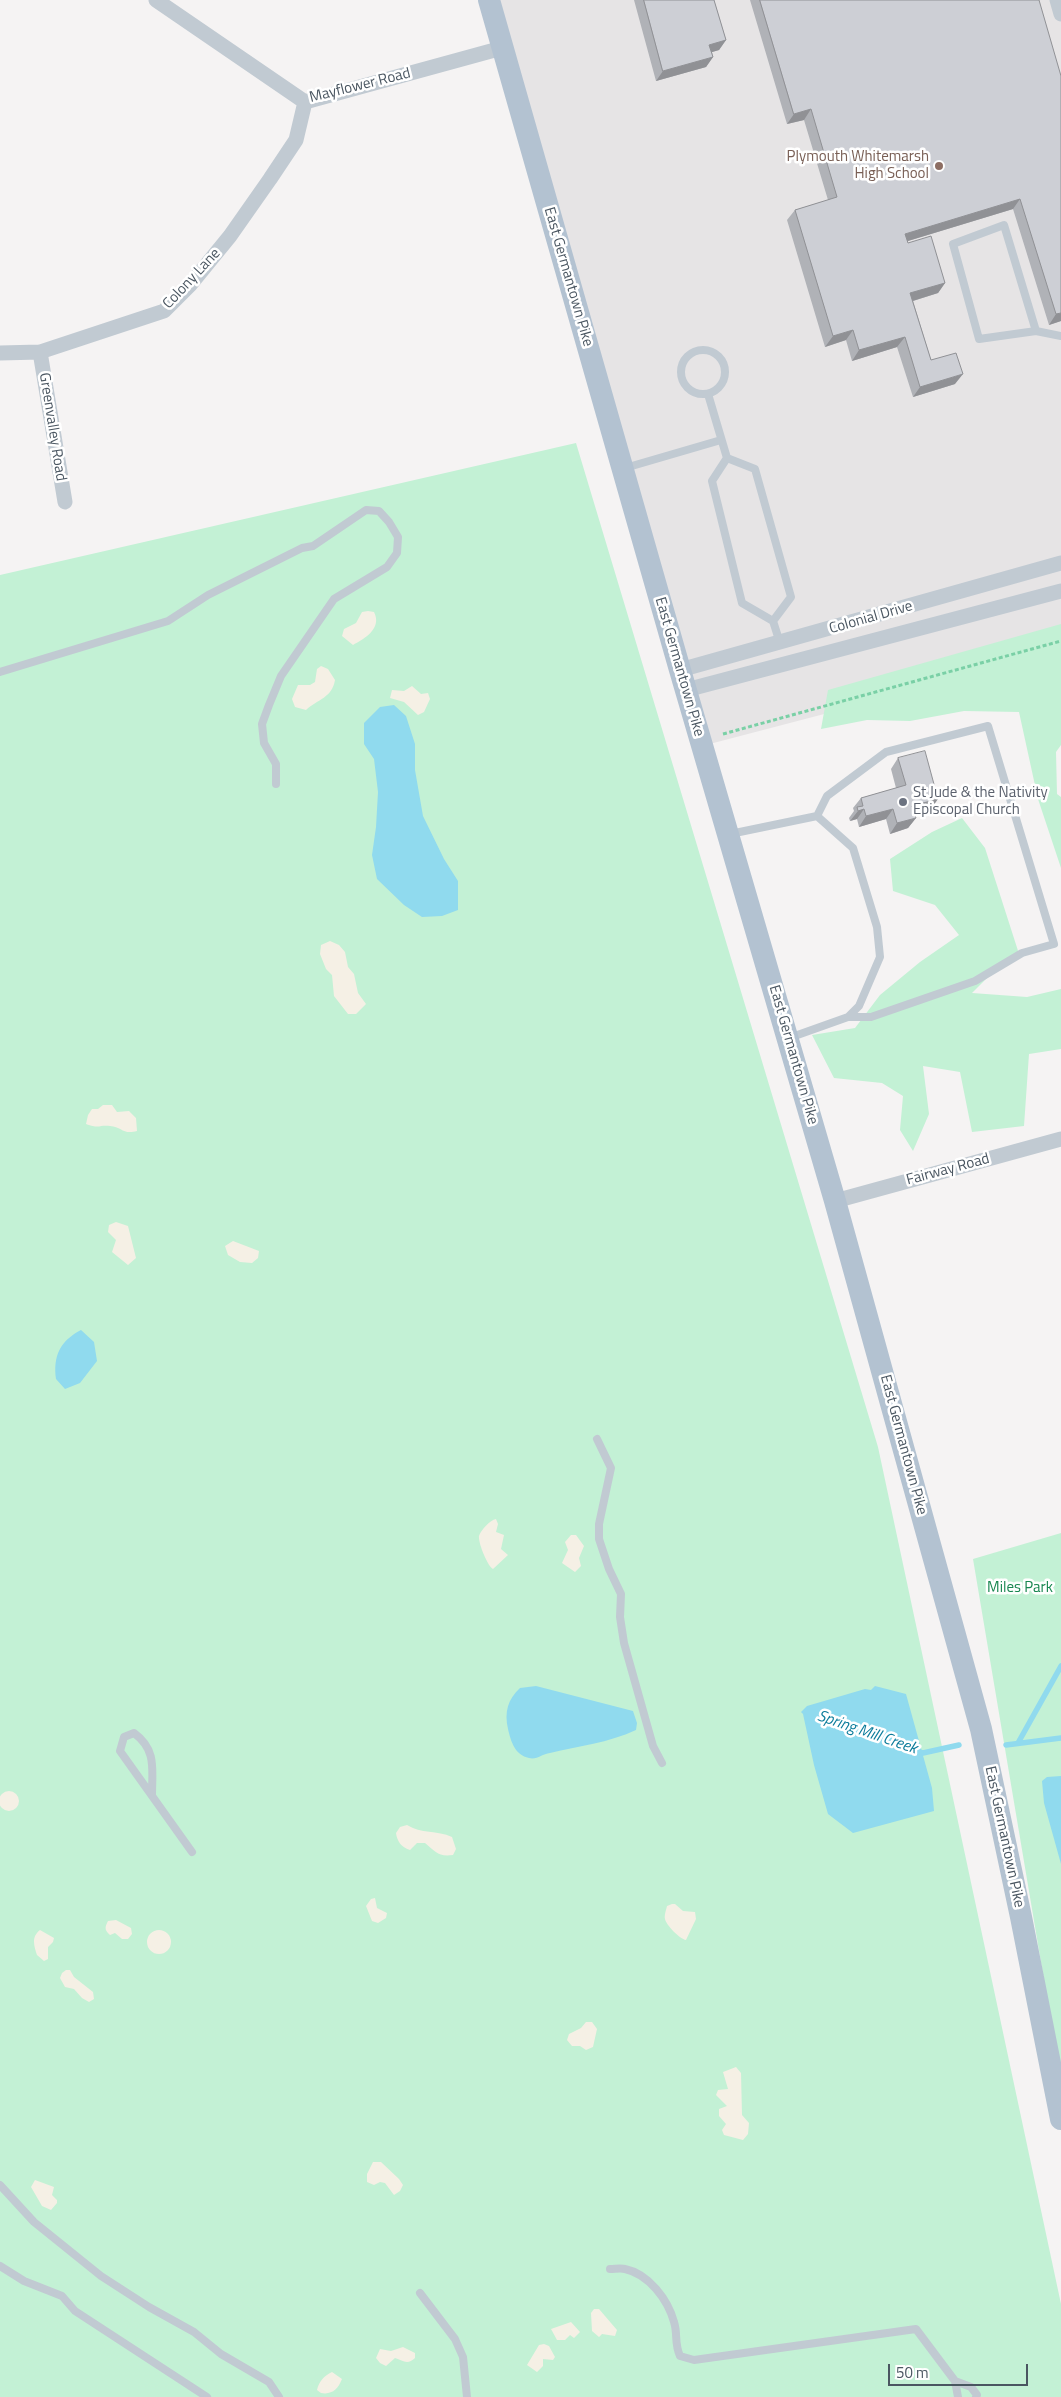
<!DOCTYPE html>
<html>
<head>
<meta charset="utf-8">
<style>
	body { margin:0 }
	#map { position:relative; width:1061px; height:2397px; overflow:hidden; background:#f5f3f3; font-family:"Titillium Web",sans-serif }
	canvas { display:block }
	.scale { position:absolute; left:888px; top:2364px; width:140px; height:22px; box-sizing:border-box; border:2px solid #4a5661; border-top:0; padding-left:6px; font-size:15px; line-height:18px; white-space:nowrap; color:#4a5661; -webkit-text-stroke:4px #fff; paint-order:stroke }
</style>
</head>
<body>
<div id="map">
<canvas width="1061" height="2397"></canvas>
<div class="scale">50 m</div>
</div>
<script>
const ctx = document.querySelector('canvas').getContext('2d');
ctx.lineJoin = 'round';
function fillPath(path, color) { ctx.fillStyle = color; ctx.fill(path, 'evenodd'); }
function strokePath(path, color, width, dash) { ctx.strokeStyle = color; ctx.lineWidth = width; ctx.lineCap = dash ? 'butt' : 'round'; ctx.setLineDash(dash || []); ctx.stroke(path); }
function write(font, color, halo, rows, align = 'center') {
  ctx.font = font + ' "Titillium Web",sans-serif'; ctx.lineWidth = 5; ctx.setLineDash([]); ctx.textBaseline = 'middle'; ctx.strokeStyle = halo; ctx.fillStyle = color; for (const [text, x, y, turn = 0] of rows) {
    ctx.save(); ctx.translate(x, y); ctx.rotate((+turn || 0) * Math.PI / 180); ctx.textAlign = isNaN(turn) ? turn : align; if (halo) ctx.strokeText(text, 0, 0); ctx.fillText(text, 0, 0); ctx.restore();
  }
}
const education = new Path2D(`
	M489,0H1061V652L702,746Z`);
const green = new Path2D(`
	M576,443L878,1447L1061,2304V2397H0V575Z
	M1061,624V745L1056,752L1057,794L1061,797V868L1038,799L1019,712L964,711L910,721L867,720L821,729L828,690Z
	M962,818L985,848L1020,957L995,970L972,993L1027,997L1061,989V1049L1029,1054L1024,1126L972,1132L960,1072L923,1066L929,1114L913,1151L900,1130L903,1096L882,1083L834,1078L812,1035L855,1028L880,995L920,962L959,935L935,905L893,891L890,859L932,832Z
	M1061,1533V2081L973,1559Z`);
const sand = new Path2D(`
	M368,611L374,612C382,628 366,638 353,645L342,636L344,629L356,623L362,612Z
	M321,666L328,669L335,680C332,698 318,699 306,710L295,707L292,699L298,685H310L315,682L317,669Z
	M412,686L421,694L428,693L430,699L424,712L418,715L404,702L390,698L392,690L404,691Z
	M330,941L339,945L345,952L348,967L354,974L358,993L366,1004L356,1014H348L334,996L332,975L326,969L320,954L321,945Z
	M103,1105H112L117,1112L129,1111L136,1118L137,1131C123,1135 122,1127 110,1126C98,1125 100,1129 86,1124L88,1115L92,1109H98Z
	M116,1222L128,1226L136,1258L128,1265L112,1252L116,1240L108,1232L109,1225Z
	M233,1241L259,1251L258,1258L252,1263L240,1262L228,1255L225,1246Z
	M496,1519L498,1524L496,1532L504,1535L501,1549L508,1555L493,1569C488,1567 478,1543 479,1536C481,1530 490,1520 496,1519Z
	M571,1535H576L584,1546L579,1558L581,1566L575,1572L562,1563L568,1550L565,1542Z
	M-1 1801a10 10 0 1 1 20 0a10 10 0 1 1-20 0Z
	M407,1825C421,1834 437,1830 452,1837L456,1849L453,1855C438,1857 436,1852 425,1843H417L410,1850C401,1847 397,1841 396,1833L400,1827Z
	M375,1898L377,1908L387,1913L386,1918L378,1923L372,1921L366,1906L371,1899Z
	M672,1904H675L683,1911L695,1912L696,1919L686,1940C680,1939 666,1925 665,1919C664,1916 666,1910 667,1906Z
	M116,1920L131,1928L132,1934L128,1939H122L115,1933L110,1935C104,1930 105,1927 108,1921Z
	M147 1942a12 12 0 1 1 24 0a12 12 0 1 1-24 0Z
	M40,1930L54,1938L53,1942L48,1947V1959L44,1961L37,1955C34,1946 31,1937 40,1930Z
	M66,1970H70L74,1977L93,1992L94,1999L89,2002L82,1998L74,1989L65,1987L60,1978L62,1973Z
	M586,2022H592L597,2029L593,2047L586,2050L580,2046H572L567,2040L569,2034L581,2028Z
	M736,2067L741,2073L742,2115L749,2123L748,2134L743,2140L724,2135L722,2130L726,2124L719,2116V2109L727,2106L716,2095L718,2090L728,2089L723,2072Z
	M373,2162H381L399,2179L403,2185L400,2191L394,2195L385,2183L380,2182L374,2185L367,2182V2174Z
	M35,2180L54,2187L52,2195L57,2200V2203L51,2210L42,2206L31,2187Z
	M594,2309H599L617,2330L615,2336L602,2334L599,2337L592,2331L591,2313Z
	M571,2322L580,2332L574,2338L570,2335L565,2340H557L551,2329Z
	M544,2344L549,2346L555,2357L553,2360L543,2359V2366L537,2372L527,2365L539,2345Z
	M403,2347L415,2353V2358C408,2365 403,2361 395,2358L386,2366L380,2363L376,2358L380,2349L391,2351Z
	M332,2372L342,2379C338,2389 332,2395 321,2393L317,2390C319,2381 324,2376 332,2372Z`);
const water = new Path2D(`
	M394,705L406,716L415,744V770L423,816L444,859L458,881V910L442,916L422,917L404,905L377,879L372,855L376,827L378,792L374,759L364,744V723L380,707Z
	M81,1330L94,1342L97,1361L80,1383L65,1389L56,1379C53,1356 60,1341 81,1330Z
	M536,1686L633,1711L637,1723L636,1730C608,1743 579,1746 550,1753C542,1754 537,1760 529,1758C515,1755 511,1742 508,1729C504,1712 508,1699 520,1688Z
	M875,1686L906,1694L932,1788L934,1811L853,1833L828,1814L814,1765L803,1714L801,1712L807,1706L865,1689L871,1690Z
	M1061,1776V1864L1044,1803L1042,1781L1047,1777Z`);
const stream = new Path2D(`
	M1018,1743L1061,1666
	M1006,1745L1061,1738
	M917,1751L923,1753L959,1745`);
const path = new Path2D(`
	M723,734L1061,641`);
const lane = new Path2D(`
	M1036,331L1004,225L953,244L979,339L1036,331L1061,336
	M681 372a22 22 0 1 1 44 0a22 22 0 1 1-44 0Z
	M708,394L727,458
	M625,468L721,440
	M773,621L791,597L755,469L727,458L712,481L742,603L773,621L780,643
	M0,672L168,621L208,595L302,548L313,546L366,510L379,511L389,522L398,537L397,553L387,567L334,599L281,676L269,705L262,724L264,743L276,764V784
	M817,816L853,848L877,927L880,957L859,1006L848,1017
	M730,834L817,816
	M789,1038L848,1017H871L975,981L1022,953L1054,944L988,726L886,752L827,796L817,816
	M597,1439L611,1468L599,1524V1539L609,1569L621,1594L620,1617L624,1643L653,1746L662,1763
	M152,1795C152,1769 157,1750 134,1733L124,1737L120,1751L192,1852
	M0,2185L34,2222L101,2276L149,2307L194,2332L221,2354L269,2382L279,2397
	M0,2266L24,2281L62,2296L75,2311L207,2397
	M610,2269C615,2269 621,2268 625,2269C649,2274 668,2300 674,2322C678,2334 674,2343 680,2356L694,2360L916,2329L955,2381L958,2397
	M420,2293L455,2339L463,2357L467,2397
	M955,2381L971,2387L977,2395L976,2397`);
const street = new Path2D(`
	M156,0L305,102L502,48
	M1057,0L1061,14
	M40,352L65,502
	M0,353L40,352L164,311L190,285L230,236L270,179L296,140L305,102
	M680,670L1061,563
	M686,690L1061,591
	M835,1201L1061,1139`);
const primary = new Path2D(`
	M489,0L680,670L835,1201L981,1729L1021,1917L1061,2119`);
const wall = new Path2D(`
	M634,0H714L726,40L719,50L712,52L713,57L706,67L656,81Z
	M750,0H1039L1061,321L1049,325L1013,209L908,241V243L945,283L938,293L913,301L931,360L955,384L913,397L897,347L852,361L846,340L825,347L787,220L795,210L828,200L804,120L787,124Z
	M898,758L931,809L914,814L916,818L908,828L890,834L886,819L859,827L857,819L850,821L849,818L854,811L853,808L861,798L896,788L891,769Z`);
const shadedWall = new Path2D(`
	M726,40L719,50L702,55L709,45Z
	M713,57L706,67L656,81L663,71Z
	M811,109L804,120L787,124L794,114Z
	M1020,199L1013,209L898,244L905,234Z
	M945,283L938,293L903,304L910,293Z
	M1061,313V321L1049,325L1056,314Z
	M853,330L846,340L825,347L833,336Z
	M905,337L897,347L852,361L859,350Z
	M963,374L955,384L913,397L920,387Z
	M938,799L931,809L905,816L912,806Z
	M864,809L857,819L850,821L858,811Z
	M893,809L886,819L859,827L866,816Z
	M916,818L908,828L890,834L897,823Z`);
const building = new Path2D(`
	M644,0H714L726,40L709,45L713,57L663,71Z
	M760,0H1039L1061,76V313L1056,314L1020,199L905,234L908,243L931,236L945,283L910,293L931,360L956,353L963,374L920,387L905,337L859,350L853,330L833,336L795,210L837,197L811,109L794,114Z
	M925,751L938,799L912,806L916,818L897,823L893,809L866,816L864,809L858,811L857,807L863,806L861,798L906,785L898,758Z`);
const markers = [
	[939,166,5,"#8d6e63"],
	[903,802,5,"#6b7280"]
];
const streetNames = [
	["Mayflower Road",360,86,-14],
	["East Germantown Pike",568,277,74],
	["Colony Lane",192,279,-47],
	["Greenvalley Road",52,427,81],
	["Colonial Drive",871,618,-16],
	["East Germantown Pike",679,667,74],
	["East Germantown Pike",793,1055,74],
	["Fairway Road",948,1170,-15],
	["East Germantown Pike",903,1445,75],
	["East Germantown Pike",1004,1837,78]
];
const educationNames = [
	["Plymouth Whitemarsh",929,157],
	["High School",929,174]
];
const worshipNames = [
	["St Jude & the Nativity",913,793],
	["Episcopal Church",913,810]
];
const parkNames = [
	["Miles Park",1020,1588]
];
const waterNames = [
	["Spring Mill Creek",867,1733,19]
];
fillPath(education, '#e6e4e5');
fillPath(green, '#c3f1d5');
fillPath(sand, '#f5f0e5');
fillPath(water, '#90daee');
strokePath(stream, '#90daee', 5.5);
strokePath(path, '#7ad0a6', 3, [4, 2.5]);
strokePath(lane, '#c1cad2', 8);
strokePath(street, '#c1cad2', 15);
strokePath(primary, '#b3c2d1', 22);
fillPath(wall, '#b0b2b7');
fillPath(shadedWall, '#909195');
fillPath(building, '#cdcfd5');
strokePath(building, '#909195', 1);
for (const [x, y, r, color] of markers) { const dot = new Path2D(); dot.arc(x, y, r, 0, 2 * Math.PI); ctx.fillStyle = color; ctx.fill(dot); strokePath(dot, '#fff', 2); }
write('15px', '#4a5661', '#fff', streetNames);
write('15px', '#785e54', '#fff', educationNames, 'right');
write('15px', '#5b616d', '#fff', worshipNames, 'left');
write('15px', '#17864f', '#fff', parkNames);
write('italic 16px', '#0c7c9b', '#fff', waterNames);
</script>
</body>
</html>
